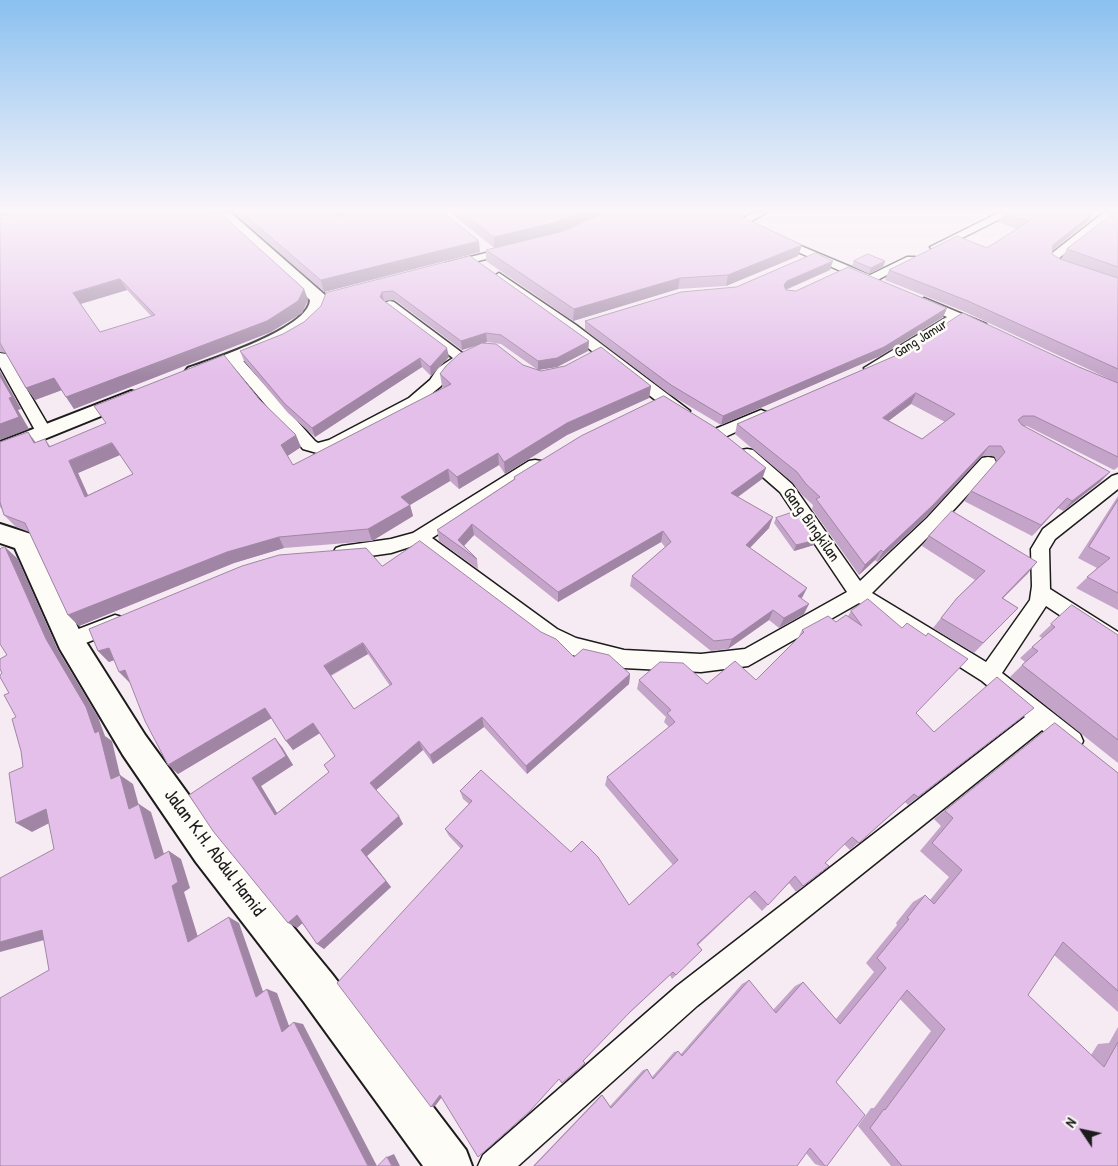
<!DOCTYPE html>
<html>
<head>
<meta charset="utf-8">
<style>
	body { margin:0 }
	#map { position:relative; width:1118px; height:1166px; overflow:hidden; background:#f6eaf3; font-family:"Patrick Hand",sans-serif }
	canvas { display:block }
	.north { position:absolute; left:1058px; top:1106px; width:50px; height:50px; -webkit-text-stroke:4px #fdfcf7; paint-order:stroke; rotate:304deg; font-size:14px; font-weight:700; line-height:20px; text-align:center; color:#1c1c1c }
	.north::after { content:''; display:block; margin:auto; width:18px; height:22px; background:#1c1c1c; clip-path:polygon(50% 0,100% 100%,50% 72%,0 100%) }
</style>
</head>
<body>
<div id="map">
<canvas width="1118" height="1166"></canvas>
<div class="north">N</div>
</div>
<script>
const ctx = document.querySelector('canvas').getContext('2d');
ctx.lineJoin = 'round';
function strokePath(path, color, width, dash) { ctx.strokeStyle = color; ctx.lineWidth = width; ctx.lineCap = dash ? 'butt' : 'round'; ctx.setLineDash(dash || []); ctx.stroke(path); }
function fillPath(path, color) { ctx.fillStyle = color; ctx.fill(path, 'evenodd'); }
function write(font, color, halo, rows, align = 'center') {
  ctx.font = font + ' "Patrick Hand",sans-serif'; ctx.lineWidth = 5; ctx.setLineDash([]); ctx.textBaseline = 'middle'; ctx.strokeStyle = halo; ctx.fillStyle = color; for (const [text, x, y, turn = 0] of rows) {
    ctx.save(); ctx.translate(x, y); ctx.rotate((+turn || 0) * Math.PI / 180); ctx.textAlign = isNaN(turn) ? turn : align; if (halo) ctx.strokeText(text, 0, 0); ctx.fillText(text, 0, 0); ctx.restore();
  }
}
const street = new Path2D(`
	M752,213H766L744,225L740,226L735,223Z
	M998,213H1012L940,249H932L930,247Z
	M1103,213H1115L1058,259L1063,263L1118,281V289L1055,267L1049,264L1046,258Z
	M777,236L870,275L907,257H915L917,259L870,284L773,241L771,239Z
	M510,247L516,250L514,252L450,268L444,265L446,263Z
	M499,273L576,325L690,411L688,414H678L658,402L566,331L495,280L493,277Z
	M924,298L986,324L987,327L981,331L957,321C941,332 882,375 866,371L864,368L947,317L920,305L918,302Z
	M390,301L394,302L469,358L449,374L441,386L419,404L340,448L317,453L303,449L225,357L232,353L237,354L315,441L318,443L329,440L409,398L430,380L438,368L453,358L386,308L384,305L386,302Z
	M0,353L6,354L8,357L52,432L49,436H39L36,432L0,367Z
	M761,410L766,412L768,415L766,418L725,437H715L712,433L715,429Z
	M747,449L753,450L792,484L860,581L927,518L982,458L988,457L994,458L996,462L994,466L939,526L872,593L986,662L1030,600L1032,586L1031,549L1043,529L1112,476L1118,474V489L1055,539L1049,549L1050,589L1118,632V651L1111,649L1046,606L1002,673L1080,734L1083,741L1080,748L1072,751L1064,748L1042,730L697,1006L518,1166H478L483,1155L677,986L1025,717L982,681L859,603L748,666L701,672L624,668L572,655L543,641L416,545L391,553L342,560L336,558L333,553L336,548L342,546L391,539L413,533L529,461L535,460L541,461L543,465L541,469L432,538L557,629L576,638L624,650L701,654L745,649L847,592L780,492L741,458L739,454L741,450Z
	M115,615L122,617L125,623L122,629L70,649L63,647L60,641L63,635Z`);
const secondary = new Path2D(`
	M215,213H231L325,295C347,327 216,373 195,378L188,376L185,372L188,368C213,359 309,328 310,300Z
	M131,391L138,393L141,397L138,401L0,457V442Z
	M0,524L34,535L81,634L145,735L220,838L332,974L466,1150L472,1166H423L304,1002L196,862L123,755L60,649L15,548L0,543Z`);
const wall = new Path2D(`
	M234,213H348L345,216L480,252L324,292Z
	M451,213H747L741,217L802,245L798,256L726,286L678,289L573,321L486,261V250L494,248Z
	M1003,213H1093L1087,222L1052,250V254L1061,259L1067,249L1118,213V383L963,311L885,280L889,270L987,248L1017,229L998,222Z
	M0,219L304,289L308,300L302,313L271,332L74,409L62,390L35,400L6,353L0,352ZM127,290L151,316L100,332L81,304Z
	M470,256L589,341L588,351L557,367L538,370L501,344L487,342L484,343L523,365L541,371L651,386L649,398L567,435L505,474L499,465L459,489L450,481L410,505L413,516L372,541L284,548L234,563L79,626L68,615L29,532L16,527L4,515L2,509L0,507V442L36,443L45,439L50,446L260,400L301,447L287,456L293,465L444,388L442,386L440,374L477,345L462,350L395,300L384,301L449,357L431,376L422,367L315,437L288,413L244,361L240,351L283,334L304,322ZM120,455L133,474L88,495L78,473Z
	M854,261H885L883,267L869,274L852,266Z
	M830,270L786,290L947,308L943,317L880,356L721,425L669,394L585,330V321L736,287Z
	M897,355L1079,367L1118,383V467L1114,470L1027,426H1024L1100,482L1063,511L1058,508L1032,536L964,501L971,491L997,462L994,456H982L926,517L877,562L875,560L859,575L812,509L813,505L802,495L793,483L735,434L737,424ZM911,404L945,422L922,439L888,421Z
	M766,468L762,479L738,497L769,528L750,548L802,598L804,614L779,628L769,620L728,649L711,651L630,586L632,576L665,547L661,542L558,602L474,535L464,546L477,559L478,569L439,541L437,530L514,479V477Z
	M1118,496V610L1076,588L1097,568L1078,558Z
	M776,518L816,540L814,545L794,551L774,523Z
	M929,536L1028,573L1003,598L1018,608L974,653L933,628L957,598L975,580L922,546Z
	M382,566L574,657L630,674L629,684L527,774L484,727L433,764L423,750L376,790L403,824L367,856L391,887L324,949L317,944L302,923L297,928L213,831L282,747L293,765L261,786L277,813L329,772L324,765L335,756L320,733L293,750L271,718L178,774L130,683L114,660L109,662L98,651ZM368,654L390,686L354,709L331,676Z
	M868,599L916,713L934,732L1034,708L908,805L905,802L850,850L844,844L825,863L829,866L796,892L789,883L762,911L749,897L698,945L702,950L672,979L670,975L559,1079L442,1097L435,1106L431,1107L461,849L449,836L445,829L469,804L463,799L460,791L629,905L673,865L605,785L607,777L669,727L664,722L666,717L637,689L639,680L707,684L756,680L797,640L802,630L836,622L848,616L851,611Z
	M1072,605L1118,635V763L1010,677L1025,662L1020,658L1042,638L1039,636Z
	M1055,723L1118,773V1012L1054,955L1028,995L1091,1055L1098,1044L1109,1043L1118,1027V1166H891L858,1126L871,1108H874L931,1031L900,999L836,1082L827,1166H821L815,1164L806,1153L797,1166H533L601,1095H602L610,1106L643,1070L647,1069L652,1077L674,1052L678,1051L681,1054L742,984L749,980L773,1010L795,986L803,982L836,1019L874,972L866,963L897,925L896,923L913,902L925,895L930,900L949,877L920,851L941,826L934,819Z`);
const shadedWall = new Path2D(`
	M0,213H19L0,217Z
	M335,213H348L337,223Z
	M580,213H608L553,234L494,248V237Z
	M741,213H747L740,217Z
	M1093,213L1087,222L1047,255L1053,245Z
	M479,241L480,252L324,292L321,280Z
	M802,245L798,256L726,286L728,275Z
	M833,261L830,270L784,290V285L787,281Z
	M885,261L883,267L869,274L871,268Z
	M680,278L678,289L573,321L574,309Z
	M120,279L127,290L80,304L73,293Z
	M304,289L308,300L302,313L271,332L74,409L66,397Z
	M382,292L384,301L382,306L380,297Z
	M947,308L943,317L880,356L721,425L723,416Z
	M486,333L487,342L462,350L461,341Z
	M589,341L588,351L557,367L538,370V361Z
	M447,348L449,357L431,376L430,367Z
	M420,358L422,367L315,437L312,428Z
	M0,371L21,409L18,410L29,429L0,440V424L9,398L0,376Z
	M54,378L62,390L35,400L26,388Z
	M651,386L649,398L567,435L505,474L504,462L567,423Z
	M916,393L911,404L878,429L883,418Z
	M28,432L37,444L34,443Z
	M296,435L301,447L286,457L281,445Z
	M112,443L120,455L78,473L94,509L85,497L69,461Z
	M989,446L982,456L926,517L877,562L883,552Z
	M498,453L499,465L459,489L457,477Z
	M766,468L762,479L728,504L731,493Z
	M448,469L450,481L410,505L413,516L372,541L368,529L401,497Z
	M1110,472L1100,482L1063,511L1072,501Z
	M1067,498L1058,508L1032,536L1041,525Z
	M773,517L769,528L742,556L746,545Z
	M472,524L474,535L462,548L458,540Z
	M663,531L661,542L558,602V592Z
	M279,537L284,548L234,563L79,626L68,615L227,552Z
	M816,540L814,545L794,551L796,545Z
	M5,547L18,559L58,650L98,717L105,736L112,741L120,775L133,784L142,817L129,809L111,779L95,733L46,639Z
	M881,550L875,560L859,575L865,565Z
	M1037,562L1028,573L993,608L1002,598Z
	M807,588L802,598L798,596Z
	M809,604L804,614L779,628L784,618Z
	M773,610L769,620L728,649L732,639Z
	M363,643L368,654L329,676L324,666Z
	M109,648L120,658L109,662L98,651Z
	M125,670L130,683L119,672Z
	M630,674L629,684L527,774L526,766Z
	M265,708L272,718L178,774L168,765Z
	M482,717L484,727L433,764L430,755Z
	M313,723L320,733L293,750L286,741Z
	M275,738L282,747L293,765L261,786L283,823L275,815L252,778Z
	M419,741L423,750L375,791L370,783Z
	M139,804L151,812L168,867L155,859Z
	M46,809L61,817L32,832L16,823Z
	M399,816L403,824L367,856L391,887L324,949L317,944L361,850Z
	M169,851L181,859L190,888L184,892L201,947L188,942L172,886Z
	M297,915L305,921L297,928L288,923Z
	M229,917L239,923L266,1000L256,997Z
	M42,930L59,936L0,952V942Z
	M267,989L277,993L292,1034L282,1032Z
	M294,1022L303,1024L377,1166H368Z
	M444,1094L435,1106L431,1107L440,1095Z
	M394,1154L400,1166H392L387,1157Z`);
const building = new Path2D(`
	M27,213H220L304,289L298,301L267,321L66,397L54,378L26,388L0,343V219ZM120,279L155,315L100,332L73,293Z
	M243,213H335L337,216H345L349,213H444L479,241L321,280Z
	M463,213H580L553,223L494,237Z
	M604,213H734L802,245L728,275L680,278L574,309L486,250L564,231L594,217Z
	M1005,213H1093L1053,245L1052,254L1060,259L1118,278V369L968,301L889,270L957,236L987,248L1029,221Z
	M1114,213H1118V267L1067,249Z
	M816,253L833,261L787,281L784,285L786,290L796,291L848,267L947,308L884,347L723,416L671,385L585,321L681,292L736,287Z
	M868,254L885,261L871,268L854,261Z
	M470,256L589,341L557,358L538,361L501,335L486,333L461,341L393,291L382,292L380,297L383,300L447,348L430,367L420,358L312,428L285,404L240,351L283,334L304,322L321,306L326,293Z
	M963,313L1079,367L1118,383V457L1034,416H1023L1018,420L1022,425L1110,472L1072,501L1067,498L1041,525L971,491L1005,452L1001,446H989L932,506L883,552L881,550L865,565L816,499L820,497L806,484L797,472L737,424L897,355ZM916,393L955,414L922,439L883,418Z
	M482,343L496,344L523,365L541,371L565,366L601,347L651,386L567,423L504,462L498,453L457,477L448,469L401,497L410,505L368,529L279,537L227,552L68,615L25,523L4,515L0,502V442L28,432L34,443L45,439L49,447L106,423L94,406L224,355L260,400L296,435L281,445L293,465L451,384L440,374L446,366L459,354ZM112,443L133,474L85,497L69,461Z
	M0,376L12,397L9,398L19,417L0,424Z
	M664,396L716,428L766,468L731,493L773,517L746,545L807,588L798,596L809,604L784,618L773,610L732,639L714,641L632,576L671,542L663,531L558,592L472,524L458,540L477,559L437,530L515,479L514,477L581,436Z
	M1118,500V593L1087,577L1110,558L1089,547Z
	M797,511L816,540L796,545L776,518Z
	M952,511L1037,562L1002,598L1018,608L983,643L941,618L957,598L985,571L929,536Z
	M420,541L541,632L556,639L574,657L583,649L609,655L630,674L526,766L482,717L430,755L419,741L370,783L399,816L361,850L386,881L317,944L297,915L288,923L213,831L189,795L275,738L286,756L252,778L275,815L329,772L324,765L335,756L313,723L286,741L265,708L168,765L145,721L125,670L119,672L109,648L98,651L89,629L242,566L279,555L366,548L382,566ZM363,643L392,684L354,709L324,666Z
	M5,547L46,639L86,707L95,733L99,731L111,779L120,775L129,809L139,804L155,859L169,851L178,882L172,886L188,942L229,917L256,997L267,989L282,1032L294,1022L368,1166H0V998L49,970L42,930L0,942V878L54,849L46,809L16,823L9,773L23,767L21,751L12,719L16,717L4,695L9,693L0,677V675L2,673L0,669V659L7,655L0,644V549Z
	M868,599L902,628L907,623L926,636L928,633L968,659L916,713L934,732L997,677L1034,708L918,797L914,794L859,843L852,837L825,863L829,866L803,886L795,876L768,905L755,891L697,944L702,950L676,975L673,972L630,1012L583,1061L585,1063L583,1065L562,1083L559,1079L530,1111L478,1157L440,1095L431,1107L337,983L463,846L445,829L472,801L460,791L481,770L571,852L582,841L598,857L629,905L678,860L607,777L675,722L667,713L671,710L639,680L660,662L683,663L707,684L735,661L756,680L804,632L802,630L828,616L836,622L846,615L862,626L851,611Z
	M1072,605L1118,635V740L1022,665L1038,651L1032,647L1055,627L1051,624Z
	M1055,723L1118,773V991L1063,942L1028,995L1104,1067L1118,1042V1166H902L870,1128L884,1109L885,1110L945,1029L907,990L836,1082L865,1115L827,1166H825L810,1148L797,1166H534L602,1095L611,1108L647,1069L653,1079L678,1051L682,1056L749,980L776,1013L803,982L840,1024L886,968L877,958L909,919L907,918L925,895L934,904L962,870L932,843L953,818L945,811Z
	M387,1157L392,1166H378Z`);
const farStreetnames = [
	["Gang Jamur",921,339,-32]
];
const streetNames = [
	["Gang Bingkilan",811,525,55]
];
const nearStreetnames = [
	["Jalan K.H. Abdul Hamid",214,853,53]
];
strokePath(street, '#1c1c1c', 3);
strokePath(secondary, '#1c1c1c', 4);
fillPath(street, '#fdfcf7');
fillPath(secondary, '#fdfcf7');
fillPath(wall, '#c4a4c9');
fillPath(shadedWall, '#a086a4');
fillPath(building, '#e4bfea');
strokePath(building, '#a086a4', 1);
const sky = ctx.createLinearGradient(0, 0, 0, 377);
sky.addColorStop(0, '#8ac0f0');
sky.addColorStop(0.56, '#fbf6fa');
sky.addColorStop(1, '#fbf6fa00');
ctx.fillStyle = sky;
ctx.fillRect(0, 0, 1118, 377);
write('14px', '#1c1c1c', '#fdfcf7', farStreetnames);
write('16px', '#1c1c1c', '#fdfcf7', streetNames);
write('19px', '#1c1c1c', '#fdfcf7', nearStreetnames);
</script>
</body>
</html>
